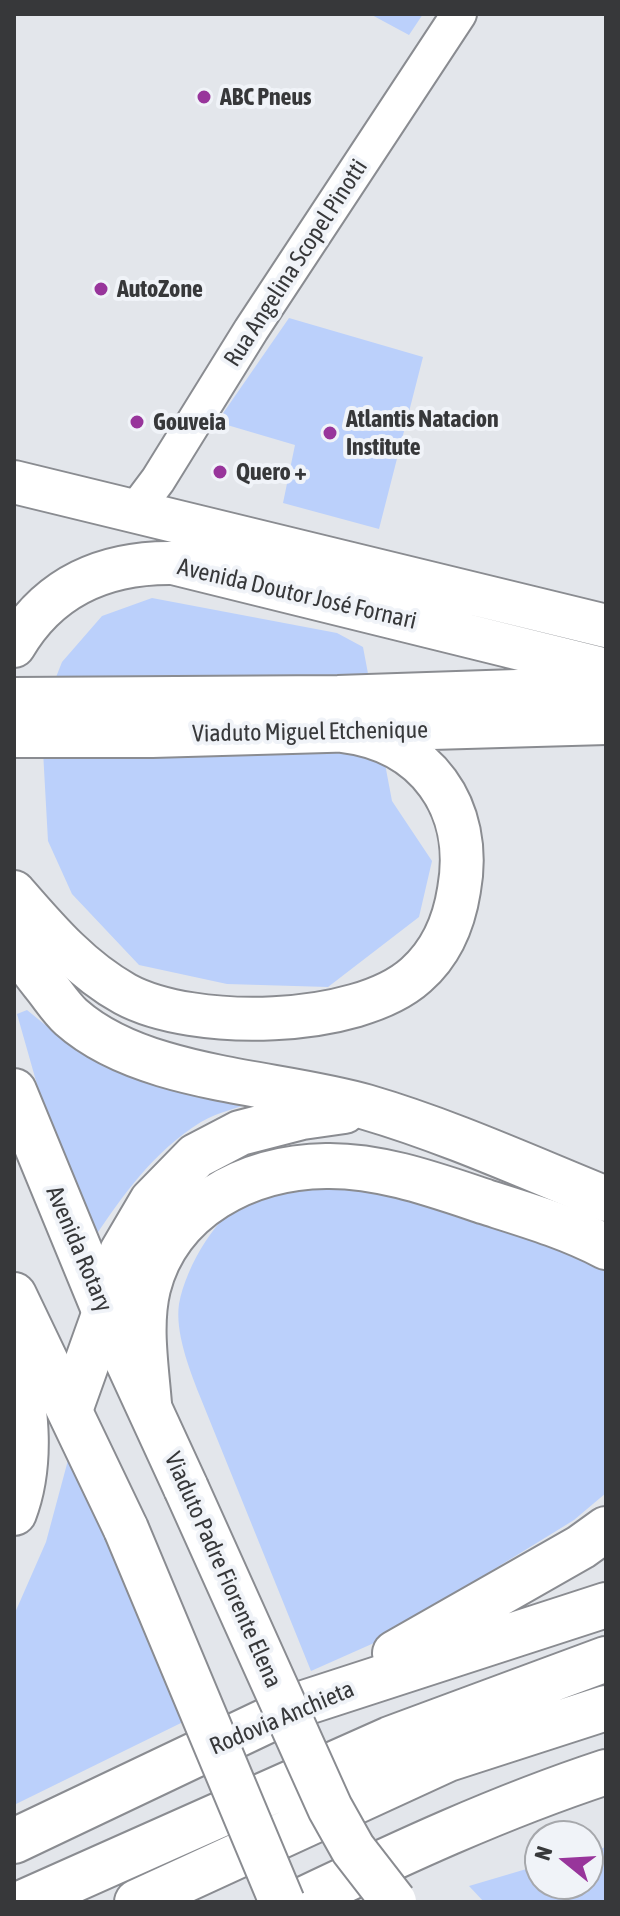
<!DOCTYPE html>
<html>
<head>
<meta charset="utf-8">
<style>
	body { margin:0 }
	#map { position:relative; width:620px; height:1916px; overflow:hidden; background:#e3e6eb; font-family:"Asap Condensed",sans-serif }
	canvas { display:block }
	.frame { position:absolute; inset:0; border:16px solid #37383a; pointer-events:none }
	.north { position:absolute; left:524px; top:1820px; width:80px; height:80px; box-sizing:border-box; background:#f0f3f8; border:2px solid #a6a8ac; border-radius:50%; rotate:288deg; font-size:22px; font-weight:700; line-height:32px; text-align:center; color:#37383a }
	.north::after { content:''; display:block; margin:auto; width:28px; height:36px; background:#98359b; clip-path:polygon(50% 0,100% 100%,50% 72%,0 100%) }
</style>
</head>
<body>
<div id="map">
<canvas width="620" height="1916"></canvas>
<div class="frame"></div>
<div class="north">N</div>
</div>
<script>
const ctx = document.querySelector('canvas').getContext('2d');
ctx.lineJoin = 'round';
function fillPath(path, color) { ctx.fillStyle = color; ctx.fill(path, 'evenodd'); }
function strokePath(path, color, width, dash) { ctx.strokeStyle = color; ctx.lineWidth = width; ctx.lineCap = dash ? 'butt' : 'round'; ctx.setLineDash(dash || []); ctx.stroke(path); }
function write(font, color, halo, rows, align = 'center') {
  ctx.font = font + ' "Asap Condensed",sans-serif'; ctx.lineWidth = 8; ctx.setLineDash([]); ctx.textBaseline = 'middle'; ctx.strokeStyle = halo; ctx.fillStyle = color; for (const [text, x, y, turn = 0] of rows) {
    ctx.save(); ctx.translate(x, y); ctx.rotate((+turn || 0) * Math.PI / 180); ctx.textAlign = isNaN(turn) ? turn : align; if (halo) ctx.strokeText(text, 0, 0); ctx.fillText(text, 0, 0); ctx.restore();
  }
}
const green = new Path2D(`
	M370,14H423L409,35Z
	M289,318L423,357L379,529L283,503L295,445L217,422Z
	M152,598L337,633L363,647L392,801L432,861L419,917L328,987L227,984L139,965L72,894L48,841L41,715L62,662L102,616Z
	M27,1010L71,1046L129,1072L260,1100C241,1107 218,1112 201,1122C153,1152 123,1195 92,1241L40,1095L17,1014Z
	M312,1175L416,1186L606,1259V1493L574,1520L374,1643L311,1671L199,1394C189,1368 175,1332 179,1304C186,1266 218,1211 254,1195C272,1186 293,1181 312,1175Z
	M71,1449L183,1722L14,1805V1615L46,1542Z
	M606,1847V1902H484L469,1886L540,1865V1884H588V1852Z`);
const minor = new Path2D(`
	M134,512L158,480L251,330L459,14`);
const tertiary = new Path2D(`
	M14,482L606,626
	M14,646C49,586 105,562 173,563L606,670
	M14,699L338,697L606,688
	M14,736H152L606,723
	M14,892C47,930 80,969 125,994C193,1031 357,1028 416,975C441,953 454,922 459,890C474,807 426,741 342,731`);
const primary = new Path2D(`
	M14,1091L105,1312L186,1488
	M14,1295L126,1529`);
const trunk = new Path2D(`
	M14,1336C22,1394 36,1456 14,1513
	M149,1404C146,1366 139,1325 148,1288C169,1207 248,1167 326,1166C380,1165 435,1185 486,1202C527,1215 568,1227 606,1247
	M395,1653L581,1547L606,1529
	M14,1841L304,1703L606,1605
	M298,1902C401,1853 497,1808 606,1772`);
const motorway = new Path2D(`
	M14,939C21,955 33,970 44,984C53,995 61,1008 71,1017C143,1081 276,1081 366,1107C448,1131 527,1167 606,1199
	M70,1410L105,1312L122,1252L152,1201L196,1156L240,1133L302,1117L344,1111
	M24,1902L390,1739L606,1659
	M137,1902L448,1759L606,1708`);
const primaryBridge = new Path2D(`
	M186,1488L330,1808L353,1849L394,1902
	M126,1529L282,1902`);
const markers = [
	[204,97,8,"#98359b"],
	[101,289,8,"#98359b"],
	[137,422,8,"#98359b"],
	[330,433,8,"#98359b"],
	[220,472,8,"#98359b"]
];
const poiNames = [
	["ABC Pneus",220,97],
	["AutoZone",117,289],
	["Atlantis Natacion",346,419],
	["Institute",346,447],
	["Gouveia",153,422],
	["Quero +",236,472]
];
const streetNames = [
	["Rua Angelina Scopel Pinotti",296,263,-57],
	["Avenida Doutor José Fornari",297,594,13],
	["Viaduto Miguel Etchenique",310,732,-1],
	["Avenida Rotary",79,1249,67],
	["Viaduto Padre Fiorente Elena",223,1570,66],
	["Rodovia Anchieta",282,1718,-23]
];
fillPath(green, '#bbd0fb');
strokePath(minor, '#8a8c91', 38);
strokePath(tertiary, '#8a8c91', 46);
strokePath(primary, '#8a8c91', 48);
strokePath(trunk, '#8a8c91', 48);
strokePath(motorway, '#8a8c91', 48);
strokePath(minor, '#fff', 34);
strokePath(tertiary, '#fff', 42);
strokePath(primary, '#fff', 44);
strokePath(trunk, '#fff', 44);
strokePath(motorway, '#fff', 44);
strokePath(primaryBridge, '#8a8c91', 48, []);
strokePath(primaryBridge, '#fff', 44);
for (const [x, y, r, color] of markers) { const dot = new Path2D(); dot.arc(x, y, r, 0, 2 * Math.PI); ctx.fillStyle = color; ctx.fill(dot); strokePath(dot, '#f0f3f8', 3); }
write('bold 24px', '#37383a', '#f0f3f8', poiNames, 'left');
write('24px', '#37383a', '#f0f3f8', streetNames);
</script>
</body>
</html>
